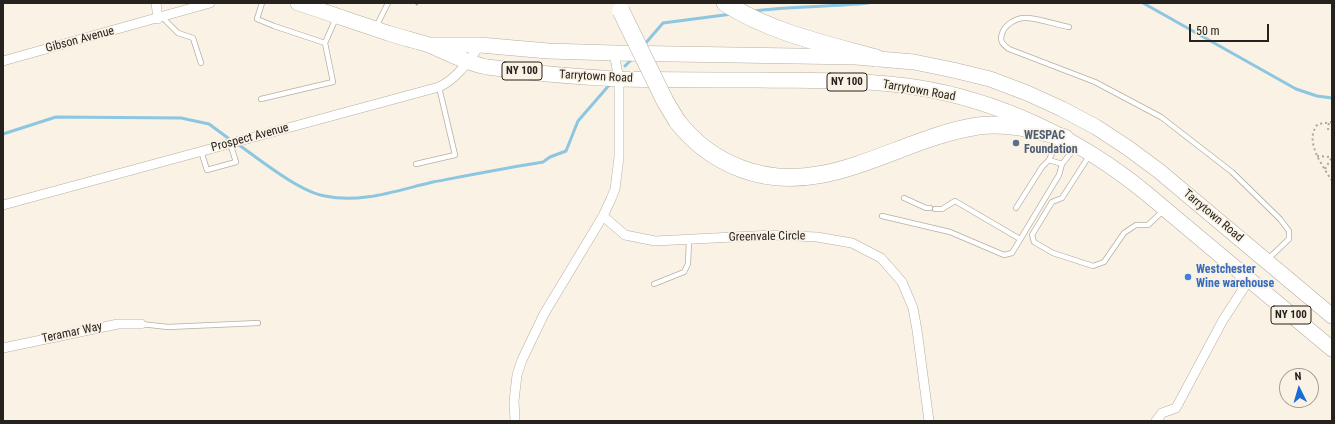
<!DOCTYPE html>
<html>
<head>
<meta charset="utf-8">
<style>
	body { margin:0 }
	#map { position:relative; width:1335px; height:424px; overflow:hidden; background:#faf2e5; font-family:"Roboto Condensed",sans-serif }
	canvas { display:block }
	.frame { position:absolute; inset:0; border:4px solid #26231e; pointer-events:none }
	.north { position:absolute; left:1279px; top:368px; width:40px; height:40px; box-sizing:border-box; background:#faf2e5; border:1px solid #a59f95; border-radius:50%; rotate:355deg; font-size:11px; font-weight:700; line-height:16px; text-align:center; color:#26231e }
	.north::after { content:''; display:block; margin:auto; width:14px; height:18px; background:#176dd7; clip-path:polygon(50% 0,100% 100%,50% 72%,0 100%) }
	.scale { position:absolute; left:1189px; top:24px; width:80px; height:18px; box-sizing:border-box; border:2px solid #26231e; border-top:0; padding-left:5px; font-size:12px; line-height:14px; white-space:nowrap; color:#26231e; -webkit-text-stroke:3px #faf2e5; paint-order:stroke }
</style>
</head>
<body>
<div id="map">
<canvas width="1335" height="424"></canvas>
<div class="frame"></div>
<div class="north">N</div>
<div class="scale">50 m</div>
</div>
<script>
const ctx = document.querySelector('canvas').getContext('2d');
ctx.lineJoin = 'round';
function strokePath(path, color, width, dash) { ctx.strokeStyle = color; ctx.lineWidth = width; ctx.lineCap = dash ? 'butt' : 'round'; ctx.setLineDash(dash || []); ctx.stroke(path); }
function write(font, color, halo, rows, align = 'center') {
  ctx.font = font + ' "Roboto Condensed",sans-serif'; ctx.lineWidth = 3.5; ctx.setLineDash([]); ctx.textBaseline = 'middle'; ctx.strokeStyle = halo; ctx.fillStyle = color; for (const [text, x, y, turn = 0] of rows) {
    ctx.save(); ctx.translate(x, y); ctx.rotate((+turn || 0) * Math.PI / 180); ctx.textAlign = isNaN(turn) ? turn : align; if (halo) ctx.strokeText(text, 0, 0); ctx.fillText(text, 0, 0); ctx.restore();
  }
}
const stream = new Path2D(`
	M1143,3L1296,89L1317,96L1332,98
	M753,11C791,6 830,7 868,3
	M644,45L663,23L732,14
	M625,66L632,59
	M3,134L56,117L181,118L209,124L228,138
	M239,145C260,160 300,192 325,196C361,204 398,190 433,182C470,175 506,168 543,162L550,157L566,151L578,121L611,83`);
const path = new Path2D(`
	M416,5L418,3
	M1332,122L1318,124C1303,141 1323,166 1332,181
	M1328,130L1329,122
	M1317,156L1332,157
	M1325,169L1332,157`);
const lane = new Path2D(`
	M262,3L257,19L274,26L325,43L336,18
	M162,17L178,33L193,38L201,63
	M376,27L388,3
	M1069,27C1057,25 1038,18 1026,18C1017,17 1004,25 1002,34C999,42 1004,45 1009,49L1095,82L1161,117L1232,172L1280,219L1289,231V239L1268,259
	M261,99L333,82L325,43
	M201,151L207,170L236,162L230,143
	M1089,156L1062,198L1052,202L1032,235L1034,242L1053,253L1093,266L1104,262L1124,233L1136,225H1148L1164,210
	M1049,160L1062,164
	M416,164L455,155L439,87
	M904,198L926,208H930
	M1016,208L1042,167L1049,160L1053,151L1062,141
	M935,209H942L955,201L1020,239
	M882,216L950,232L1004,255L1012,253L1059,175L1062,164L1070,154L1075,146
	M654,284L684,272L688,264L689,240
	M141,324L168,327L258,323`);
const street = new Path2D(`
	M156,3L158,19
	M3,61L210,3
	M3,205L439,87C458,78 468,61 480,45
	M603,216L625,235L655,241L773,235L817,237L852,243L881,258L902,282L913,308L917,330L929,421
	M3,348L118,324H141
	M515,421L514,401L517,375L522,360L544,314L603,216L611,199L615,189L619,157V79L614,53
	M1156,421L1162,413L1176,408L1223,320L1249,280`);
const primary = new Path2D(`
	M298,3C329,13 360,24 391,34C403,38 417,41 429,45C449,53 465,63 487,67C531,73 576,77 620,79C666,80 712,80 758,80C810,81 863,79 914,87C999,100 1080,139 1146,193L1332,349
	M432,45H480L548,51L614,53L856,57L914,62L953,70L990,79L1027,93L1062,109L1096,127L1128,148L1159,171L1332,316`);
const highway = new Path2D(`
	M725,3C770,32 825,44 876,58
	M677,121C694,143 715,159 742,169C825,200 898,138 978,126C1009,122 1036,130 1065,138`);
const highwayBridge = new Path2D(`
	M621,11L665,101L677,121`);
const markers = [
	[1016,143,4,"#5c6f8a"],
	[1188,277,4,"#3f7fe0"]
];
const shields = [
	[522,71,40],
	[847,82,40],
	[1291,315,40]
];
const shieldNames = [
	["NY 100",522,71],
	["NY 100",847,82],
	["NY 100",1291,315]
];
const streetNames = [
	["Gibson Avenue",80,40,-15],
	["Tarrytown Road",596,77,3],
	["Tarrytown Road",919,91,10],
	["Prospect Avenue",250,138,-15],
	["Tarrytown Road",1213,216,40],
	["Greenvale Circle",767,237,-1],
	["Teramar Way",72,333,-12]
];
const serviceNames = [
	["WESPAC",1024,136],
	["Foundation",1024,150]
];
const shopNames = [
	["Westchester",1196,270],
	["Wine warehouse",1196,284]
];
strokePath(stream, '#8cc6e1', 3);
strokePath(lane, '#b6afa2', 6);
strokePath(street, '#b6afa2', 10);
strokePath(primary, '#b6afa2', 16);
strokePath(highway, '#b6afa2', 18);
strokePath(path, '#ada79c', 2, [2, 3]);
strokePath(lane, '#fff', 4.5);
strokePath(street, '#fff', 9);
strokePath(primary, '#fff', 15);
strokePath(highway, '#fff', 17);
strokePath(highwayBridge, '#b6afa2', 18, []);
strokePath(highwayBridge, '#fff', 17);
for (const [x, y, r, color] of markers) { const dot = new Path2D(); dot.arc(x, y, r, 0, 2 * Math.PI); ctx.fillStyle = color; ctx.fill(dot); strokePath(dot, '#faf2e5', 1.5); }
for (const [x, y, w] of shields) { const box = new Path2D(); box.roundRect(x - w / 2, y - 9, w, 18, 3); ctx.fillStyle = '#faf2e5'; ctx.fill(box); strokePath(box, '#26231e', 1); }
write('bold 11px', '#26231e', null, shieldNames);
write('12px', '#26231e', '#faf2e5', streetNames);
write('bold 12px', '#4e5e75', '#faf2e5', serviceNames, 'left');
write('bold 12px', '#366cbe', '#faf2e5', shopNames, 'left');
</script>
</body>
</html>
